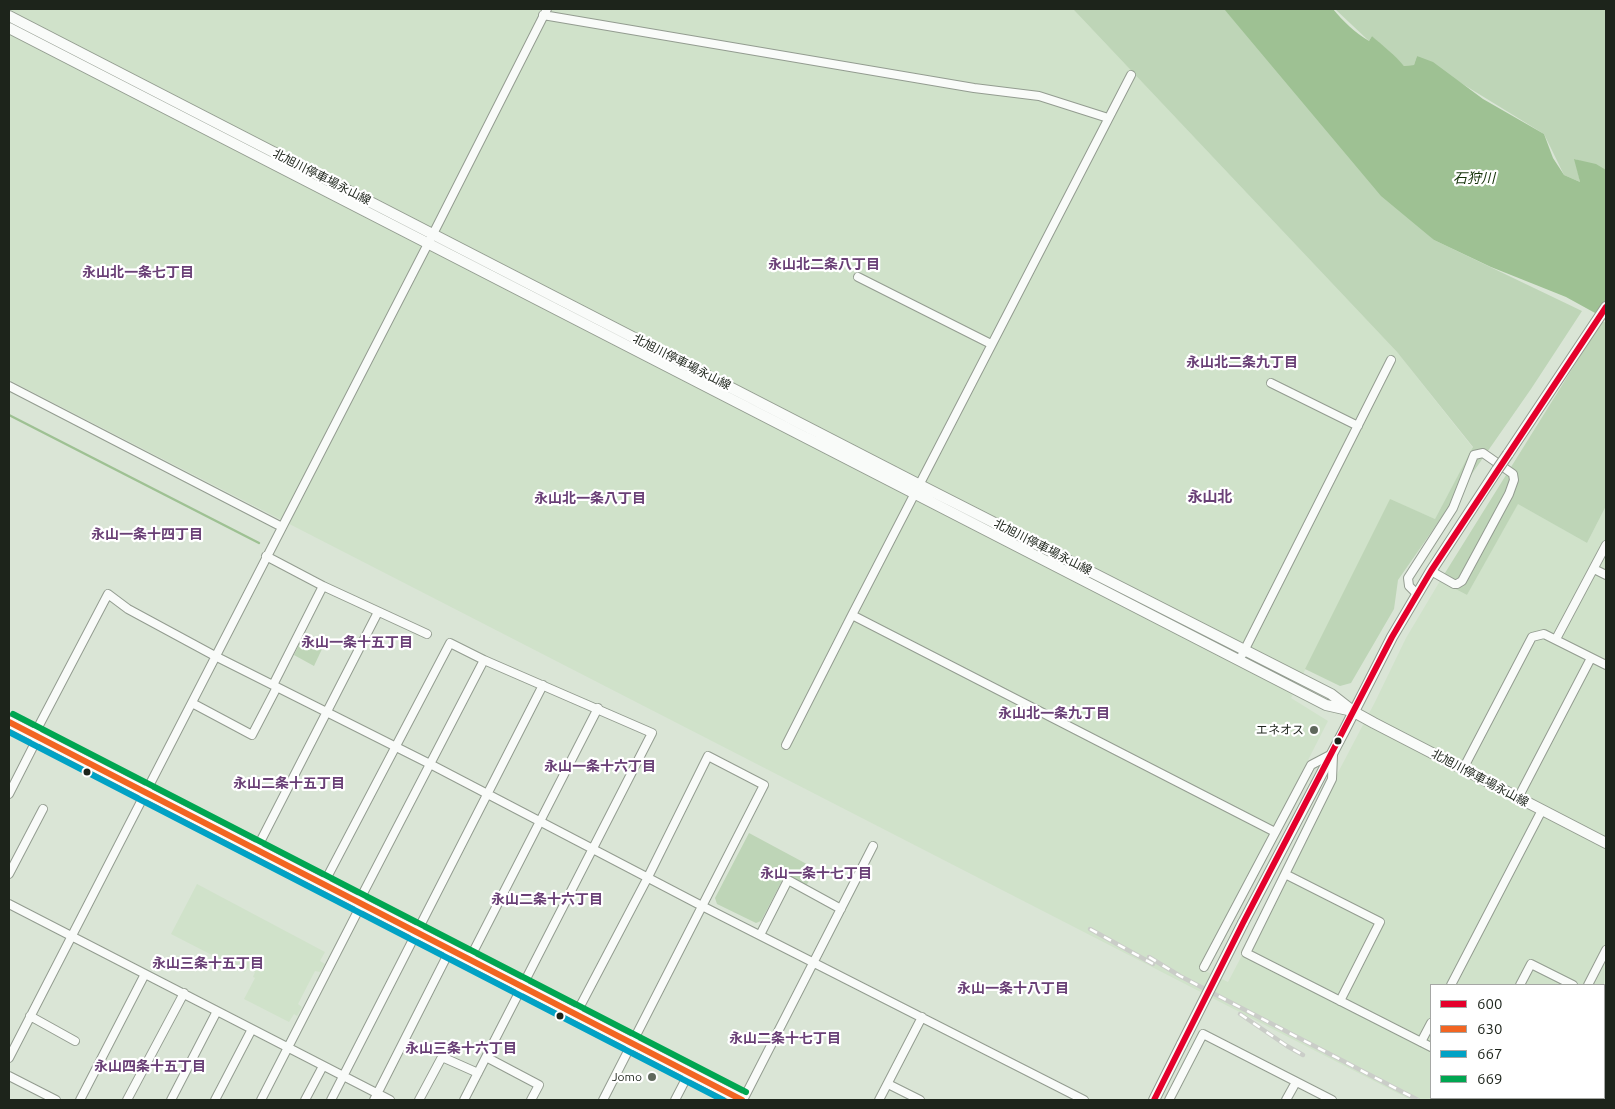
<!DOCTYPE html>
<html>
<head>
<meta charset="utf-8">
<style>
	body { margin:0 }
	#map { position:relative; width:1615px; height:1109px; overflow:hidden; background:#dae5d6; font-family:Ubuntu,sans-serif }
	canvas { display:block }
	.frame { position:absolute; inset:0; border:10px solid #1d241b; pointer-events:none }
	.legend { position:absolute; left:1430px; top:984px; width:175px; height:115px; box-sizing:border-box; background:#fff; border:1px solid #a5a7a4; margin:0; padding:6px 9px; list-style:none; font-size:15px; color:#1d241b }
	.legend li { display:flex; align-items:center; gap:10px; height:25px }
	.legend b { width:25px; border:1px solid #a5a7a4 }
</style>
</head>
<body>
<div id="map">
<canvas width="1615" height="1109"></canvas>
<div class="frame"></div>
<ul class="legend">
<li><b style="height:6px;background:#e4002b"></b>600</li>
<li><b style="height:6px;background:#f26522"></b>630</li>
<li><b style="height:6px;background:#01a2c5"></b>667</li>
<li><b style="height:6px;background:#00a651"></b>669</li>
</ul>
</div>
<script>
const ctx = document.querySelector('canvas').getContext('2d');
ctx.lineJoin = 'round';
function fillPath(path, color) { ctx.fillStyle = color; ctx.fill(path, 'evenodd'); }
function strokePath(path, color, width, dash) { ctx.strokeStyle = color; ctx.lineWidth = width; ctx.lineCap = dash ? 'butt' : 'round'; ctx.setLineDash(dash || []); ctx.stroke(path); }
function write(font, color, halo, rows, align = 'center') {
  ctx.font = font + ' Ubuntu,"Noto Sans JP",sans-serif'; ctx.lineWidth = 4.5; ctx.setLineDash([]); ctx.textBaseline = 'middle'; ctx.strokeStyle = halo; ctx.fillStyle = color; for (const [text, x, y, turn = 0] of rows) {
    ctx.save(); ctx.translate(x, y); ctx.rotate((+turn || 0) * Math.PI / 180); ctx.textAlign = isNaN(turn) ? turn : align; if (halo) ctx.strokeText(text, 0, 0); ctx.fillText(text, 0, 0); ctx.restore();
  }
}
const built = new Path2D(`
	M9,9H1073L1397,352L1473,448L1435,519L1390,500L1291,698L1328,721L1201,969L1228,982L1375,702L1406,638L1440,581L1467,595L1518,503L1587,543L1606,506V1100H1411L9,380ZM1431,985H1604V1098H1431Z
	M197,884L325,952L320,961L325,964L320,972L315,971L298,1004L302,1007L297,1016L294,1014L289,1022L244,999L255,978L253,977L255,972L247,968L245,972L171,934Z`);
const green = new Path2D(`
	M1073,9H1224L1434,240L1582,311L1531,389L1398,580L1394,609L1351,683L1340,686L1305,669L1390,499L1435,519L1473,447L1397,352Z
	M1335,9H1606V171L1575,159L1580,182L1564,175L1544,134L1417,56L1414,65L1404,66L1372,36L1369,41Z
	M1602,321L1606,323V506L1587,543L1518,504L1467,595L1440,581Z
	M302,639L322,649L314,666L294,655Z
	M749,833L816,869L806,886L785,875L761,921L756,923L717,904L715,898Z`);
const water = new Path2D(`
	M1224,9H1333C1343,21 1355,33 1369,41L1372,36C1383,46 1395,55 1404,66L1414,65L1417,56L1433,62L1483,99L1544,134L1553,158L1564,175L1580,182L1574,159L1596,164L1606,170V319L1566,297L1491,267L1434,240L1381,196Z`);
const stream = new Path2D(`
	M9,415L259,543`);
const minor = new Path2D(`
	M543,15L974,88L1039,96L1108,118
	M858,277L991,344
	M1271,383L1358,426
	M9,386L282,527
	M266,556L323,586L427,634
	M1594,569L1606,575
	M1417,594L1409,586L1408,578L1453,508L1474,455L1483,453L1513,474L1514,480L1509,494L1462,581L1457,584H1454L1431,571
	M852,615L1275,832
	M1556,639L1606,545
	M1242,655L1391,360
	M273,685L323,586
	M192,703L252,735L277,687
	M34,735L108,594L128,609L215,656L430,764L702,906L1084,1100
	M786,745L852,615L1131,75
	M1333,755L1332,779L1246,953L1431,1047
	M1463,769L1532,637L1544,634L1606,665
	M9,794L38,737
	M1518,798L1591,658
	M256,850L378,612
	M9,874L43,809
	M1285,874L1380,922L1340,1001
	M323,885L450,643L484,660L652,733L464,1100
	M358,903L484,660
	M9,904L390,1100
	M760,935L788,880L841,909
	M469,960L598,708
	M1204,967L1311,765L1332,754
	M1451,985L1542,810
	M1520,985L1531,964L1573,985
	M1588,985L1606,950
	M1604,1001L1606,1002
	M576,1014L648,877L708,756L764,785L603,1100
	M30,1016L75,1041
	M1421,1042L1431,1023
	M486,1057L539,1085L531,1100
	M9,1058L433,234L547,9
	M9,1076L56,1100
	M888,1084L920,1100
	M1604,1084L1606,1079
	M1529,1098L1534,1100
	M80,1100L145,974
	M127,1100L184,993
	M171,1100L217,1011
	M215,1100L252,1029
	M261,1100L361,905
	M305,1100L323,1066
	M331,1100L543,685
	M374,1100L450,950
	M419,1100L442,1057L478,1073
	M675,1100L689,1073
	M743,1100L873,846
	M879,1100L922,1017
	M1169,1100L1203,1034L1332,1100
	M1286,1100L1296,1082
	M1595,1100L1596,1098`);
const major = new Path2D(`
	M9,16L920,485L1331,694L1354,712L1374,723L1606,843
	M9,28L1326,705L1348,710
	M1508,454L1606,307
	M1243,923L1344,731L1392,637L1431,571L1497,470
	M1154,1100L1182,1044`);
const highway = new Path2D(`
	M9,722L742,1100`);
const rail = new Path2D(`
	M1090,929L1153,964
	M1149,957L1180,976L1418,1100
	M1240,1014L1287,1046L1303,1055`);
const majorBridge = new Path2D(`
	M1497,470L1508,454
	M1182,1044L1243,923`);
const bus1 = new Path2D(`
	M1154,1100L1243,923L1392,637L1431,571L1606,307`);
const bus2 = new Path2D(`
	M9,722L742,1100`);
const bus3 = new Path2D(`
	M9,732L723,1100`);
const bus4 = new Path2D(`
	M13,714L746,1092`);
const markers = [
	[1314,730,5,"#5f685c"],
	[1338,741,4.5,"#1d241b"],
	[87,772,4.5,"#1d241b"],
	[560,1016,4.5,"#1d241b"],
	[652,1077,5,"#5f685c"]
];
const streetNames = [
	["北旭川停車場永山線",322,177,27],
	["北旭川停車場永山線",682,362,27],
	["北旭川停車場永山線",1043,547,27],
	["北旭川停車場永山線",1480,778,28]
];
const poiNames = [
	["エネオス",1304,730],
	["Jomo",642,1077]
];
const waterNames = [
	["石狩川",1474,178]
];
const neighbourhoodNames = [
	["永山北二条八丁目",824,264],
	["永山北一条七丁目",138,272],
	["永山北二条九丁目",1242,362],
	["永山北一条八丁目",590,498],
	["永山一条十四丁目",147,534],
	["永山一条十五丁目",357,642],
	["永山北一条九丁目",1054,713],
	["永山一条十六丁目",600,766],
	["永山二条十五丁目",289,783],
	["永山一条十七丁目",816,873],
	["永山二条十六丁目",547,899],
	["永山三条十五丁目",208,963],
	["永山一条十八丁目",1013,988],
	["永山二条十七丁目",785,1038],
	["永山三条十六丁目",461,1048],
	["永山四条十五丁目",150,1066]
];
const quarterNames = [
	["永山北",1210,497]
];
fillPath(built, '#d0e2ca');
fillPath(green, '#bed5b7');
fillPath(water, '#9ec193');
strokePath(stream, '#9ec193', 2.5);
strokePath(minor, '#939c90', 10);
strokePath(major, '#939c90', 12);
strokePath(highway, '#939c90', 14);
strokePath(minor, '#f9fbf9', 8);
strokePath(major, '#f9fbf9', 10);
strokePath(highway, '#f9fbf9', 11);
strokePath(rail, '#cacdc8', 4.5);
strokePath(rail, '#fff', 2.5, [8]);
strokePath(majorBridge, '#939c90', 12, []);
strokePath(majorBridge, '#f9fbf9', 10);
strokePath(bus1, '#e4002b', 6);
strokePath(bus2, '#f26522', 6);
strokePath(bus3, '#01a2c5', 6);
strokePath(bus4, '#00a651', 6);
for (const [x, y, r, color] of markers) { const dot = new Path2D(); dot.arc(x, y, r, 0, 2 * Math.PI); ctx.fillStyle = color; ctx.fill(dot); strokePath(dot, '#fff', 2); }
write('12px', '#1d241b', '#fff', streetNames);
write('12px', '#1d241b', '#fff', poiNames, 'right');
write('italic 14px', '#143208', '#fff', waterNames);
write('bold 14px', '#693f76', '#fff', neighbourhoodNames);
write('bold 15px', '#693f76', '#fff', quarterNames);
</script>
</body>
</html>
